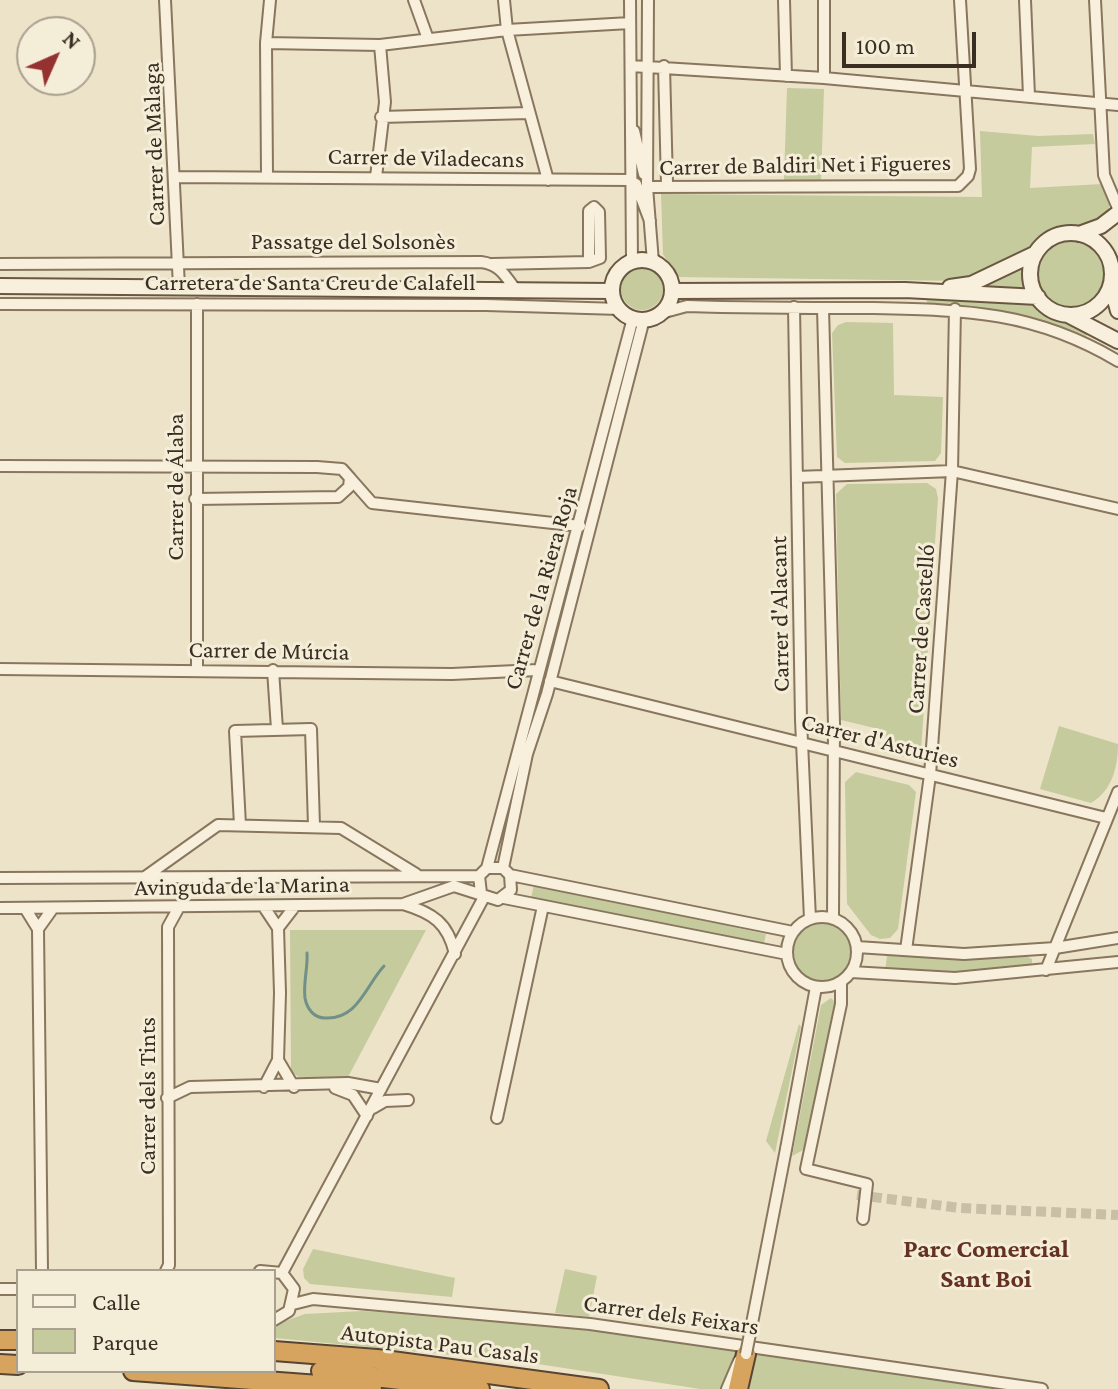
<!DOCTYPE html>
<html>
<head>
<meta charset="utf-8">
<style>
	body { margin:0 }
	#map { position:relative; width:1118px; height:1389px; overflow:hidden; background:#ede3c9; font-family:"Crimson Pro",serif }
	canvas { display:block }
	.legend { position:absolute; left:16px; top:1269px; width:260px; height:104px; box-sizing:border-box; background:#f4edd8; border:2px solid #aaa08f; margin:0; padding:10px 14px; list-style:none; font-size:24px; color:#3a2d21 }
	.legend li { display:flex; align-items:center; gap:16px; height:40px }
	.legend b { width:40px; border:2px solid #aaa08f }
	.north { position:absolute; left:16px; top:16px; width:80px; height:80px; box-sizing:border-box; background:#f4edd8; border:2px solid #aaa08f; border-radius:50%; rotate:45deg; font-size:22px; font-weight:700; line-height:32px; text-align:center; color:#3a2d21 }
	.north::after { content:''; display:block; margin:auto; width:28px; height:36px; background:#953231; clip-path:polygon(50% 0,100% 100%,50% 72%,0 100%) }
	.scale { position:absolute; left:842px; top:32px; width:134px; height:36px; box-sizing:border-box; border:4px solid #3a2d21; border-top:0; padding-left:10px; font-size:24px; line-height:28px; white-space:nowrap; color:#3a2d21; -webkit-text-stroke:6px #f4edd8; paint-order:stroke }
</style>
</head>
<body>
<div id="map">
<canvas width="1118" height="1389"></canvas>
<ul class="legend">
<li><b style="height:10px;background:#f8f0dc"></b>Calle</li>
<li><b style="height:22px;background:#c5cb9d"></b>Parque</li>
</ul>
<div class="north">N</div>
<div class="scale">100 m</div>
</div>
<script>
const ctx = document.querySelector('canvas').getContext('2d');
ctx.lineJoin = 'round';
function fillPath(path, color) { ctx.fillStyle = color; ctx.fill(path, 'evenodd'); }
function strokePath(path, color, width, dash) { ctx.strokeStyle = color; ctx.lineWidth = width; ctx.lineCap = dash ? 'butt' : 'round'; ctx.setLineDash(dash || []); ctx.stroke(path); }
function write(font, color, halo, rows, align = 'center') {
  ctx.font = font + ' "Crimson Pro",serif'; ctx.lineWidth = 6; ctx.setLineDash([]); ctx.textBaseline = 'middle'; ctx.strokeStyle = halo; ctx.fillStyle = color; for (const [text, x, y, turn = 0] of rows) {
    ctx.save(); ctx.translate(x, y); ctx.rotate((+turn || 0) * Math.PI / 180); ctx.textAlign = isNaN(turn) ? turn : align; if (halo) ctx.strokeText(text, 0, 0); ctx.fillText(text, 0, 0); ctx.restore();
  }
}
const green = new Path2D(`
	M787,88L824,89L821,182L784,180Z
	M980,131L1038,136L1093,134L1095,144L1032,147L1030,188L1102,184L1110,202L1108,215L1078,230L1049,233L1030,252L961,281L676,277L663,254L661,194L982,197Z
	M1037 275a34 34 0 1 1 68 0a34 34 0 1 1-68 0Z
	M1026,265L1028,290L972,289Z
	M621 289a21 21 0 1 1 42 0a21 21 0 1 1-42 0Z
	M927,300L1030,301L1049,315L1074,321L1092,331L1086,336C1034,314 983,306 927,304Z
	M846,322L893,323L894,395L943,397L941,453L935,461L845,463L837,457L832,333L838,325Z
	M927,483L936,489L938,498L921,751L910,758L882,752L887,731L841,720L836,494L847,484Z
	M1059,726L1118,744C1118,767 1112,791 1091,803L1040,789Z
	M856,772L909,785L916,792L898,929L890,938L880,939L871,935L847,904L845,782Z
	M534,885L766,934L763,947L531,898Z
	M793 952a30 30 0 1 1 60 0a30 30 0 1 1-60 0Z
	M290,930H426L347,1079L299,1077L291,1072Z
	M1024,955L1032,959V966L981,972L885,971L887,956L977,959Z
	M831,998L837,1004L807,1148L792,1156L821,1005Z
	M799,1024L801,1027L775,1153L766,1141Z
	M313,1249L455,1278L452,1297L310,1284L304,1278L303,1269Z
	M565,1269L597,1276L589,1317L555,1313Z
	M362,1311L482,1319L593,1331L1003,1389H700L525,1362L274,1338V1325L305,1314Z`);
const stream = new Path2D(`
	M307,953C308,968 303,983 305,998C307,1009 314,1018 325,1018C358,1020 366,985 384,966`);
const streetTunnel = new Path2D(`
	M857,1195L960,1208L1118,1215`);
const street = new Path2D(`
	M165,0L179,287
	M414,0L428,39
	M504,0L507,30L548,180
	M630,0L632,262
	M648,0L647,187L653,262
	M784,0L786,76
	M824,0V78
	M1025,0L1029,96
	M1095,0L1104,175L1118,208
	M266,43L380,45L507,30L630,23
	M631,66L824,78L1118,105
	M664,66L667,184
	M381,117L529,113
	M634,131L644,174
	M267,175L266,43L270,0
	M175,177L629,180L636,184L650,221
	M376,177L385,102L380,45
	M647,187L958,186L968,176L970,169L960,0
	M0,264L481,262C499,264 505,275 515,289
	M492,264L589,262L600,258L599,212L594,207L589,211V262
	M0,304L486,305L620,309
	M794,307L801,720L810,919
	M823,308L834,724L833,919
	M661,313L687,306C748,308 810,308 871,308C966,310 1034,311 1118,361
	M0,466L317,467L342,469L350,478L349,487L338,497L195,499
	M797,477L952,471L1118,509
	M350,478L372,503L580,526
	M0,669L452,674L537,670
	M197,669V304
	M273,670L277,729
	M550,681L1106,818
	M240,825L235,731L311,729L314,826
	M487,868L633,318
	M503,868L527,754L547,694L644,319
	M510,875L793,932
	M145,877L218,825L341,828L416,874
	M0,878L479,876
	M504,898L787,954
	M403,904C433,913 448,923 455,954
	M264,907L278,928L280,993L278,1060L264,1087
	M0,908L403,904L454,886L498,900L511,890L510,875L503,868H487L479,876L481,893
	M25,908L38,929L42,1271
	M787 952a35 35 0 1 1 70 0a35 35 0 1 1-70 0Z
	M278,928L295,906
	M38,929L53,908
	M857,947L964,954L1055,948L1118,938
	M906,950L930,775L952,471L955,309
	M1046,970L1118,792
	M851,972L955,978L1118,962
	M841,982V1004L806,1169L867,1184L863,1219
	M278,1060L294,1087
	M335,1088L353,1095L367,1116
	M167,1098L190,1087L348,1083L381,1089
	M373,1108L385,1101L408,1100
	M497,1118L543,906
	M786,1149L816,987
	M166,1271L169,1265L168,927L179,907
	M260,1271L282,1273L294,1289L289,1311L274,1320
	M282,1273L484,897
	M0,1289H18
	M293,1304L313,1299L590,1324L1042,1389
	M727,1389L739,1361`);
const secondary = new Path2D(`
	M1030 274a41 41 0 1 1 82 0a41 41 0 1 1-82 0Z
	M1079,234L1101,226L1118,213
	M612 290a30 30 0 1 1 60 0a30 30 0 1 1-60 0Z
	M1111,285L1118,311
	M0,286L612,291
	M950,287L971,284L1036,253
	M672,291L905,290L1038,297
	M1068,315L1118,341`);
const highway = new Path2D(`
	M0,1340H18
	M274,1351L377,1359L599,1389
	M0,1364L18,1365
	M133,1371L372,1389
	M321,1371L480,1389
	M738,1389L746,1354`);
const streetBridge = new Path2D(`
	M746,1354L786,1149`);
const streetNames = [
	["Carrer de Màlaga",154,144,-92],
	["Carrer de Viladecans",426,158,1],
	["Carrer de Baldiri Net i Figueres",805,165,-1],
	["Passatge del Solsonès",353,242],
	["Carretera de Santa Creu de Calafell",310,283],
	["Carrer de Álaba",176,487,-90],
	["Carrer de la Riera Roja",541,588,-74],
	["Carrer d'Alacant",780,614,-91],
	["Carrer de Castelló",921,629,-86],
	["Carrer de Múrcia",269,651,1],
	["Carrer d'Asturies",880,741,14],
	["Avinguda de la Marina",242,886,-1],
	["Carrer dels Tints",148,1096,-90],
	["Carrer dels Feixars",671,1315,8],
	["Autopista Pau Casals",440,1344,7]
];
const neighbourhoodNames = [
	["Parc Comercial",986,1249],
	["Sant Boi",986,1279]
];
fillPath(green, '#c5cb9d');
strokePath(stream, '#709088', 3);
strokePath(streetTunnel, '#c9bfa7', 10, [10, 5]);
strokePath(street, '#88765e', 14);
strokePath(secondary, '#6a5741', 18);
strokePath(highway, '#574432', 22);
strokePath(street, '#f8f0dc', 10);
strokePath(secondary, '#f8f0dc', 14);
strokePath(highway, '#d7a45f', 18);
strokePath(streetBridge, '#88765e', 14, []);
strokePath(streetBridge, '#f8f0dc', 10);
write('24px', '#3a2d21', '#f4edd8', streetNames);
write('bold 26px', '#643223', '#f4edd8', neighbourhoodNames);
</script>
</body>
</html>
